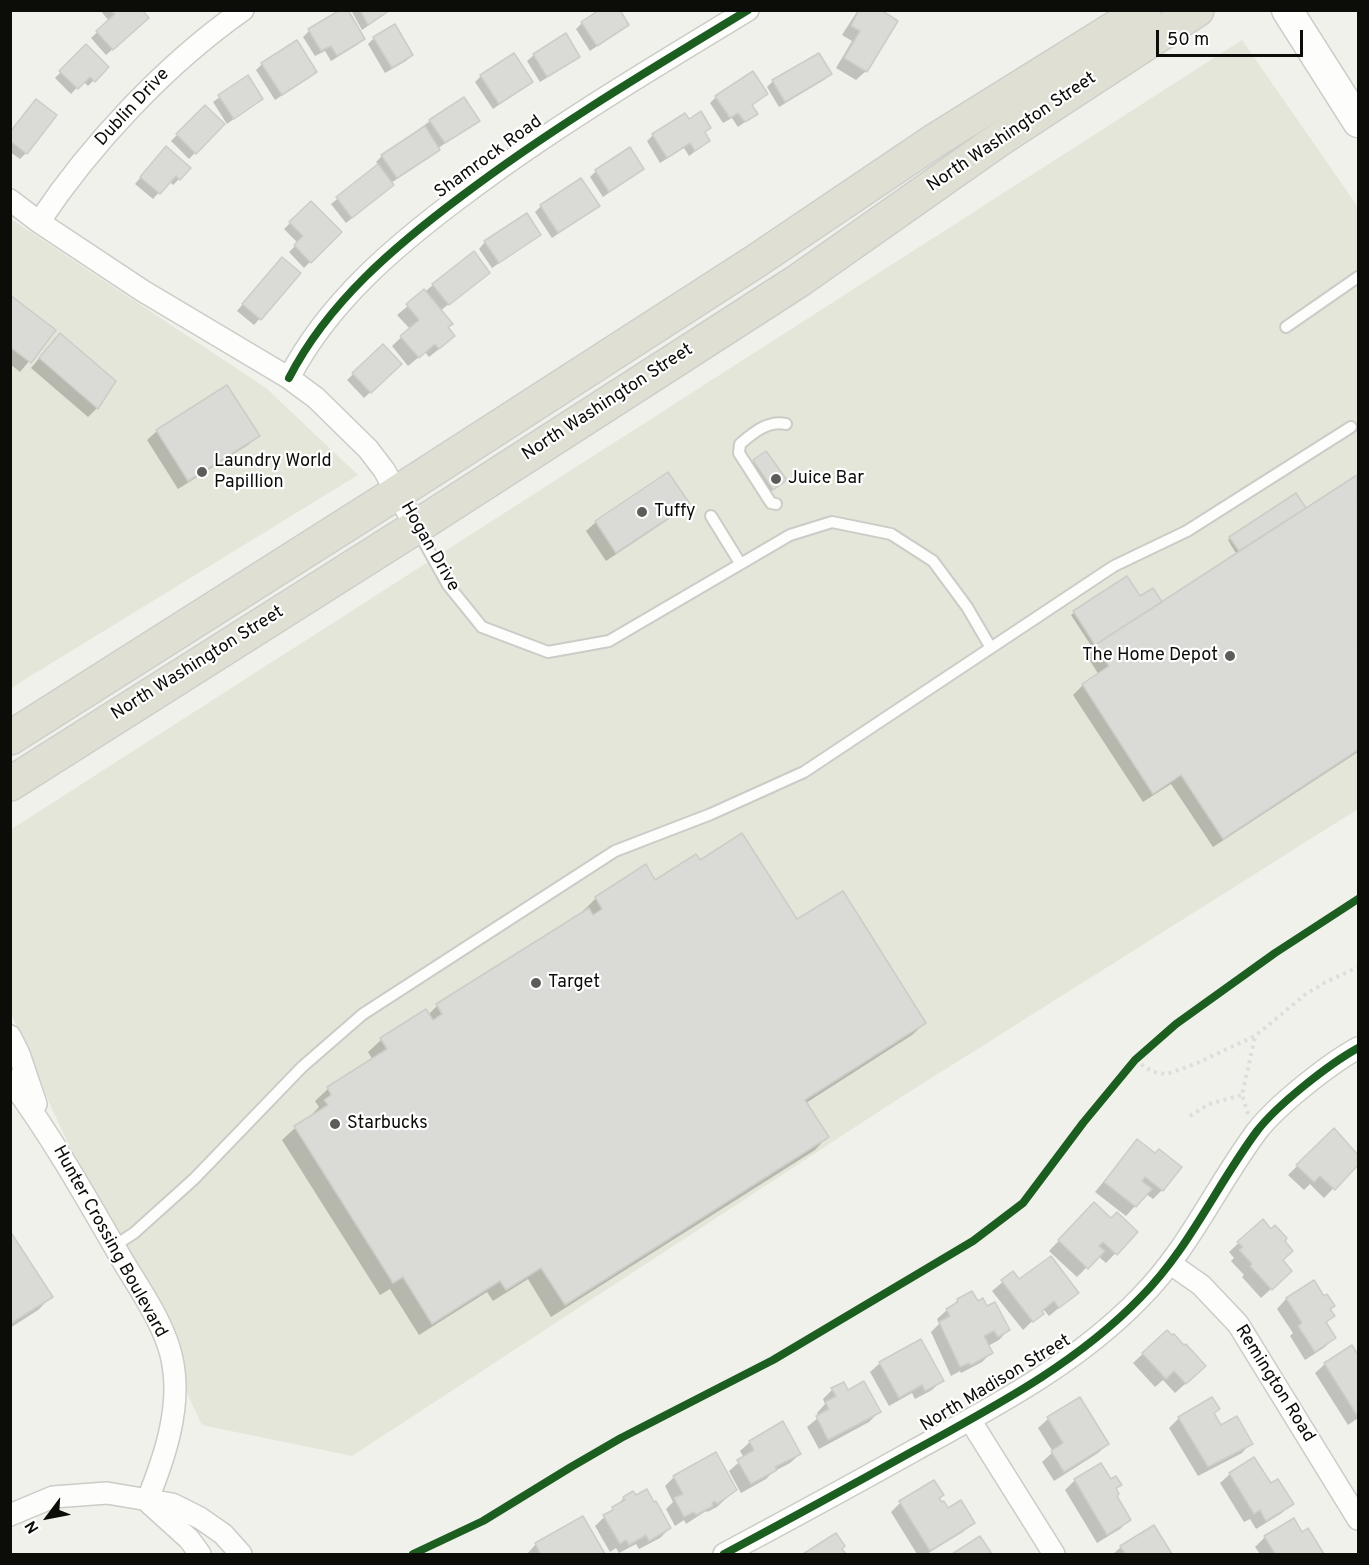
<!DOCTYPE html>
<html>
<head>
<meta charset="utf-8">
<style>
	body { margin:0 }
	#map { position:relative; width:1369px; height:1565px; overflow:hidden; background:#f0f1eb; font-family:Overpass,sans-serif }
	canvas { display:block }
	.frame { position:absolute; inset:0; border:12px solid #0c0d09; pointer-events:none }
	.north { position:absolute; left:18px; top:1487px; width:60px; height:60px; -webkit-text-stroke:4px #fff; paint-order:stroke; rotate:238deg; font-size:16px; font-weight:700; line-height:24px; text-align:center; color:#0c0d09 }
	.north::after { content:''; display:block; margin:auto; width:21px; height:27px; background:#0c0d09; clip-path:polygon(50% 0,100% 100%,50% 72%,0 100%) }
	.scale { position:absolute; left:1156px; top:30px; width:147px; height:27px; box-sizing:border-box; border:3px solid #0c0d09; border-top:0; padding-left:8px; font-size:18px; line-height:21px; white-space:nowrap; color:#0c0d09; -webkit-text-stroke:4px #fff; paint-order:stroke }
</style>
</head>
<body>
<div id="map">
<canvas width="1369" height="1565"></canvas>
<div class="frame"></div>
<div class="north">N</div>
<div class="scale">50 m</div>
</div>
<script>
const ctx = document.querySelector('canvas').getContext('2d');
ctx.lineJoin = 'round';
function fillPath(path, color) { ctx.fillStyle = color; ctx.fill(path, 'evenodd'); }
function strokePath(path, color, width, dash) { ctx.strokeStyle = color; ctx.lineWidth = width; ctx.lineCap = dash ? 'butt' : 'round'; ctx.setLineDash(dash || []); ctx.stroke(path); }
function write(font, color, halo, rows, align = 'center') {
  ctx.font = font + ' Overpass,sans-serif'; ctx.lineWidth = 4.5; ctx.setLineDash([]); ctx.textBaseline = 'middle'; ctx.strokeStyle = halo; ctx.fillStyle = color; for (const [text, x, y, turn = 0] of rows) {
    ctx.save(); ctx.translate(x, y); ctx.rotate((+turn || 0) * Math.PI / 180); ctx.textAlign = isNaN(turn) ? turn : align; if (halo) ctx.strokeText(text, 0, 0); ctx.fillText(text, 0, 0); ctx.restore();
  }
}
const built = new Path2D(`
	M1242,40L1358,207V809L895,1101L352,1456L202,1425L52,1109L11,1013L10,830Z
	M11,219L266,388L358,475L11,688Z`);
const shadow = new Path2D(`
	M100,10H140L141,24L106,55L91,38L109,21Z
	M351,10H391L362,30Z
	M858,10H878L866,71L856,80L836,68L852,41L842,35Z
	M582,23L627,25L590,51L576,29Z
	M309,31L363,39L357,45L331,61L325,51L315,56L303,37Z
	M566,35L578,56L572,62L540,82L527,61L534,55Z
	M374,38L412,55L406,61L385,73L368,44Z
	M86,46L107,67L88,86L83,81L71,94L55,78Z
	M262,64L315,72L309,78L275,100L256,70Z
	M830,74L824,80L779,107L767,87L773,81Z
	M481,76L531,82L493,109L475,82Z
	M247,77L261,99L227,124L213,102Z
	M766,94L751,106L756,114L738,127L732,118L723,123L710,103L716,97Z
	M205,107L223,124L189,159L171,141Z
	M478,120L437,149L432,156L391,183L386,191L346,223L331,204L379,166L376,162L382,156L430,121Z
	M689,121L709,128L704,134L709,141L689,156L684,148L660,163L647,141L653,135Z
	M10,132L26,153L20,159L10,152Z
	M160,154L179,179L173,185L169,181L153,199L135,184Z
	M642,168L603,197L590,177L596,171Z
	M311,203L340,232L304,268L289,252L298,243L284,229Z
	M541,206H598L552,238L535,212Z
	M539,235L492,268L479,249L485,242Z
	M276,265L299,274L254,325L237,311Z
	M482,278L440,311L447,328L444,345L429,357L425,352L408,366L392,346L410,329L397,315L433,285Z
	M10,297L54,331L20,372L10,364Z
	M50,345L97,408L88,417L31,368Z
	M383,346L394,370L364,398L347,380Z
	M157,431L258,435L248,445L178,489L147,440Z
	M754,461L785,480L766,495L748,467Z
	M1358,476V752L1213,847L1171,784L1143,802L1073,695L1083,685L1099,675L1087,656L1098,645L1092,647L1071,615L1126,578L1139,598L1155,607L1237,555L1228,540L1230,538L1304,508L1300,514Z
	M688,504L678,513L606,561L586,531L596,522Z
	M699,862L797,922L925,1023L912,1035L806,1103L827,1137L815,1150L551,1317L528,1279L493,1301L487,1292L419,1335L390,1289L380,1295L282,1140L295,1128L314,1116L312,1114L319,1107L315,1101L328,1089L373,1060L368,1052L381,1040L426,1011L428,1015L437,1006L584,912L583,911L596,898L655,882Z
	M1334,1130L1358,1157V1163L1324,1198L1310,1184L1304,1190L1288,1175Z
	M1137,1141L1162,1190L1153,1199L1146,1194L1126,1216L1095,1192Z
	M1094,1204L1111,1220L1136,1232L1106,1263L1098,1256L1077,1277L1049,1251Z
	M1262,1221L1281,1261V1280L1261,1298L1242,1277L1244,1275L1231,1261L1234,1258L1229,1252Z
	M10,1234L51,1297L38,1310L10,1328Z
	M1013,1273L1019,1281L1077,1293L1049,1316L1044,1310L1023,1330L992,1291Z
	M1313,1282L1324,1298L1333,1306L1329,1310L1333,1316L1325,1324L1334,1337L1325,1347L1305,1360L1290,1336L1293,1333L1277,1309L1286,1299Z
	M958,1300L986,1308L1008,1330L999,1340L988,1346L991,1353L982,1362L961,1373L960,1371L951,1376L931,1332L939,1324L937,1319Z
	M1166,1332L1195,1375L1175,1393L1163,1380L1155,1387L1133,1363Z
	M1351,1347L1358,1357V1418L1348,1425L1315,1373L1325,1364Z
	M880,1363L942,1380L932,1390L915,1399L912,1393L889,1406L870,1372Z
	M832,1390L847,1392L879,1412L869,1422L819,1449L807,1427L819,1417L817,1413L825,1404L823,1399Z
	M1079,1399L1108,1444L1098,1453L1054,1481L1042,1462L1053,1452L1038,1428L1048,1419Z
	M1179,1418L1220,1427L1251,1443L1242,1453L1198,1476L1169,1428Z
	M750,1442L800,1454L790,1463L773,1472L766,1479L741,1493L729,1471L744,1458L740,1451Z
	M1100,1465L1110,1481L1120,1485L1115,1490V1496L1129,1520L1120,1529L1097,1543L1065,1490L1075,1480Z
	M1230,1474L1270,1485L1292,1503L1282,1513L1256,1529L1250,1519L1244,1522L1220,1483Z
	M674,1477L735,1490L717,1507L707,1512L706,1511L686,1524L684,1520L675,1526L666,1509L673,1502L665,1486Z
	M624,1498L670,1528L660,1538L639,1549L636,1544L619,1553L616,1548L610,1552L595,1526Z
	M938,1499L948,1510L973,1522L963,1532L927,1554H917L891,1512L900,1503Z
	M583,1518L604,1554H527L536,1544Z
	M1153,1527L1170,1554H1113L1121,1547Z
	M1307,1530L1323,1554H1260L1255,1547L1265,1537L1302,1534Z
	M836,1535L844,1554H805Z
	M979,1538L991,1554H955Z`);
const building = new Path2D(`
	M111,10H142L149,18L113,50L96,31L115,14Z
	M340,10H348L365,39L337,56L331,46L321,51L308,29Z
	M360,10H390L368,25Z
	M599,10H620L629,25L597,46L581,22Z
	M859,10H881L898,21L867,72L844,58L860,31L851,26Z
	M395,24L413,55L392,68L373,37Z
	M566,33L580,57L547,77L533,54Z
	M297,40L317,72L282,95L261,63Z
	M86,44L109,67L95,82L90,77L78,89L59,71Z
	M514,53L533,82L499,104L480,75Z
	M819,53L832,74L785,102L772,80Z
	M753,71L768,94L752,105L758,114L745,122L738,113L730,118L715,96Z
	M248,75L263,99L234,119L218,95Z
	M464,97L480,121L445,143L429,120Z
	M36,99L57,115L27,154L10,141V132Z
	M205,105L225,124L196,154L176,134Z
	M701,111L711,128L705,132L710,141L695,151L690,143L667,158L652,134L685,113L689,119Z
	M425,126L440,150L397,178L381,155Z
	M166,146L191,168L180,180L176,176L160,194L140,177Z
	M630,147L644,169L609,192L595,170Z
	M378,164L394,185L352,218L336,197Z
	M581,178L600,206L558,233L540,205Z
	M311,201L342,232L311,263L294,245L303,236L289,222Z
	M527,213L541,235L499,263L484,241Z
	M474,251L490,273L449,305L432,284Z
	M282,257L301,273L261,320L242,304Z
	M424,289L453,324L448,327L455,336L439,349L435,344L419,358L400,336L419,320L406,304Z
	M10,295L56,330L31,363L10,347Z
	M60,333L116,381L98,409L39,358Z
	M383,344L402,364L371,393L352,373Z
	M227,385L260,436L188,481L156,430Z
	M766,451L787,480L773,490L753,460Z
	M668,472L690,504L616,553L595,521Z
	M1357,475L1358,750L1223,839L1181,775L1153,794L1082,684L1109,666L1095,645Z
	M1296,493L1306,508L1239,551L1229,537Z
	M1127,576L1140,596L1153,588L1162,602L1095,645L1073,611Z
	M742,833L797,919L843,891L926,1023L805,1100L829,1137L565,1305L541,1268L506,1290L500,1281L432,1324L403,1277L393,1283L294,1126L328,1105L324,1100L331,1095L327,1087L387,1049L380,1038L426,1009L433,1020L442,1014L436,1004L589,908L593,915L602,909L595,897L646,864L655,880L696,854L700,860Z
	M1334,1128L1358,1155V1165L1335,1190L1320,1176L1314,1182L1296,1165Z
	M1137,1139L1155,1153L1159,1149L1182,1167L1163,1191L1145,1177L1142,1181L1152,1189L1136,1207L1104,1182Z
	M1094,1202L1111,1218L1117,1212L1138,1232L1117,1255L1103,1242L1099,1246L1105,1251L1088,1269L1058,1240Z
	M1263,1219L1271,1229L1275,1225L1287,1238L1285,1241L1293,1251L1283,1260L1292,1271L1272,1290L1250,1266L1252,1264L1239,1250L1243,1247L1237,1242Z
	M10,1231L53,1297L10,1324Z
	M1051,1256L1079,1293L1059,1308L1054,1301L1042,1311L1044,1314L1033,1322L1001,1280L1013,1271L1019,1279Z
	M1314,1280L1324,1296L1327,1294L1335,1306L1330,1309L1335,1316L1326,1322L1336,1338L1315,1352L1298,1326L1302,1323L1286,1298Z
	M972,1291L978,1301L983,1298L987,1306L995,1302L1010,1330L998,1337L994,1331L984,1336L993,1353L971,1365L969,1363L960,1367L939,1322L950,1316L946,1309L958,1302L957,1299Z
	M1167,1330L1172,1335L1174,1334L1184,1345L1186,1344L1206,1366L1186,1384L1174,1371L1166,1379L1142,1353Z
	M921,1339L944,1381L925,1391L922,1385L899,1398L879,1362Z
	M1352,1345L1358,1355V1417L1324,1363Z
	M864,1381L881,1412L828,1440L816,1416L829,1409L825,1402L836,1396L831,1388L844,1382L848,1390Z
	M1080,1397L1109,1444L1064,1472L1051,1451L1063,1443L1047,1417Z
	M1212,1397L1220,1409L1214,1413L1221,1425L1237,1416L1253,1444L1208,1467L1178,1417Z
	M783,1421L801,1454L775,1467L777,1470L751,1484L737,1460L754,1450L749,1441Z
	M716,1452L737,1490L717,1504L715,1501L712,1503L713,1506L696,1515L694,1512L684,1517L674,1498L683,1494L673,1476Z
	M1254,1457L1271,1483L1278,1479L1294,1504L1266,1521L1260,1510L1254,1514L1229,1473Z
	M1101,1463L1111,1479L1116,1476L1122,1485L1116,1488L1119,1494L1117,1496L1131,1520L1107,1535L1074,1479Z
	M934,1480L944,1495L939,1498L942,1502L944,1501L948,1508L961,1500L975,1523L930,1551L899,1501Z
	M647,1489L654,1502L656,1501L671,1528L649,1541L646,1535L629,1545L626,1540L620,1544L603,1515L613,1510L612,1507L625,1500L623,1497L633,1491L636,1495Z
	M583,1516L605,1554H539L540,1553L535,1543Z
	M1294,1518L1302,1532L1308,1528L1324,1554H1275L1264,1536Z
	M1154,1525L1172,1554H1125L1120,1546Z
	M836,1533L845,1546L842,1549L846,1554H803Z
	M980,1536L992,1554H952Z`);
const path = new Path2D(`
	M1135,1060L1153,1072L1167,1074L1195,1064L1255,1036L1306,994L1326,982L1358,967
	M1248,1114L1242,1095L1255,1037
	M1190,1116L1209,1104L1242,1095`);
const lane = new Path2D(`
	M1286,327L1358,277
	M776,504L771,503L739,453L740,444C753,433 768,420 786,424
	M711,516L740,563
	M418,531L448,585L482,627L548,652L609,641L790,535L832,522L891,534L933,561L967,607L991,648
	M114,1246L134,1233L194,1179L302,1067L363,1014L615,851L711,814L804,772L1114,566L1187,531L1351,427`);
const street = new Path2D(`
	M10,200L39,222L143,291L289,378L316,398L368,449L384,470L416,527
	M39,222C91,144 166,64 243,10
	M289,378C328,302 396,245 463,195C553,127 651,69 748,10
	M10,1036L19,1054L36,1104
	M10,1080C52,1137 86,1197 121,1258C140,1290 167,1327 173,1364C181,1410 164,1459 147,1501
	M1171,1264L1201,1285L1238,1324L1358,1519
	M970,1420L1054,1554
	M147,1501L189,1539L200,1554
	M10,1515L53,1497L107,1493L172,1504L200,1518L223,1534L241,1554
	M724,1554C788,1520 852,1485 915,1450C995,1406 1076,1364 1140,1298C1189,1249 1216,1186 1257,1131C1277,1105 1329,1064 1358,1048`);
const secondary = new Path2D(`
	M1287,10L1358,122`);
const primary = new Path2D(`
	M10,738L398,492L756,261L937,139L1144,10
	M10,784L416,527L798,281L997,141L1197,10`);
const cycleway = new Path2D(`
	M289,378C328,302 396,245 463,195C553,127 651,69 748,10
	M413,1554L483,1521L571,1467L621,1438L773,1360L973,1241L1023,1203L1083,1123L1135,1060L1176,1024L1275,953L1358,899
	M724,1554C788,1520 852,1485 915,1450C995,1406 1076,1364 1140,1298C1189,1249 1216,1186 1257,1131C1277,1105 1329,1064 1358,1048`);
const markers = [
	[202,472,6,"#5c5d58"],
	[776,479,6,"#5c5d58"],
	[642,512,6,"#5c5d58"],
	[1230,656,6,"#5c5d58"],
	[536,983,6,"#5c5d58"],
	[335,1124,6,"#5c5d58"]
];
const streetNames = [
	["Dublin Drive",133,108,-47],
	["North Washington Street",1012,133,-34],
	["Shamrock Road",489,158,-36],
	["North Washington Street",608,403,-33],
	["Hogan Drive",429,547,60],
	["North Washington Street",198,664,-32],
	["Hunter Crossing Boulevard",109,1242,61],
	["North Madison Street",996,1384,-31],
	["Remington Road",1274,1384,58]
];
const poiNames = [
	["Laundry World",214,462],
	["Papillion",214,483],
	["Juice Bar",788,479],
	["Tuffy",654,512],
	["The Home Depot",1218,656,"right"],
	["Target",548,983],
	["Starbucks",347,1124]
];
fillPath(built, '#e4e6d9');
fillPath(shadow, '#0003');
fillPath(building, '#dadad6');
strokePath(building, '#cccdc8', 1.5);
strokePath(lane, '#cbccc7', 14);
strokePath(street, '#cbccc7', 24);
strokePath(secondary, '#cbccc7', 33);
strokePath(primary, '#cecfcb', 36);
strokePath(path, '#dddddc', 4, [3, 4.5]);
strokePath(lane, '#fdfdfc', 10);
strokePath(street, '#fdfdfc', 21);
strokePath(secondary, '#fdfdfc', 30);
strokePath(primary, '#dfe0d3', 33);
strokePath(cycleway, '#1b5e20', 8);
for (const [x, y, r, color] of markers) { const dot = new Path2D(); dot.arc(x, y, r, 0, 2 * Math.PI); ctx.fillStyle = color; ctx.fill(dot); strokePath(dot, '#fff', 2); }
write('18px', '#0c0d09', '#fff', streetNames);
write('18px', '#0c0d09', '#fff', poiNames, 'left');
</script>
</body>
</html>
